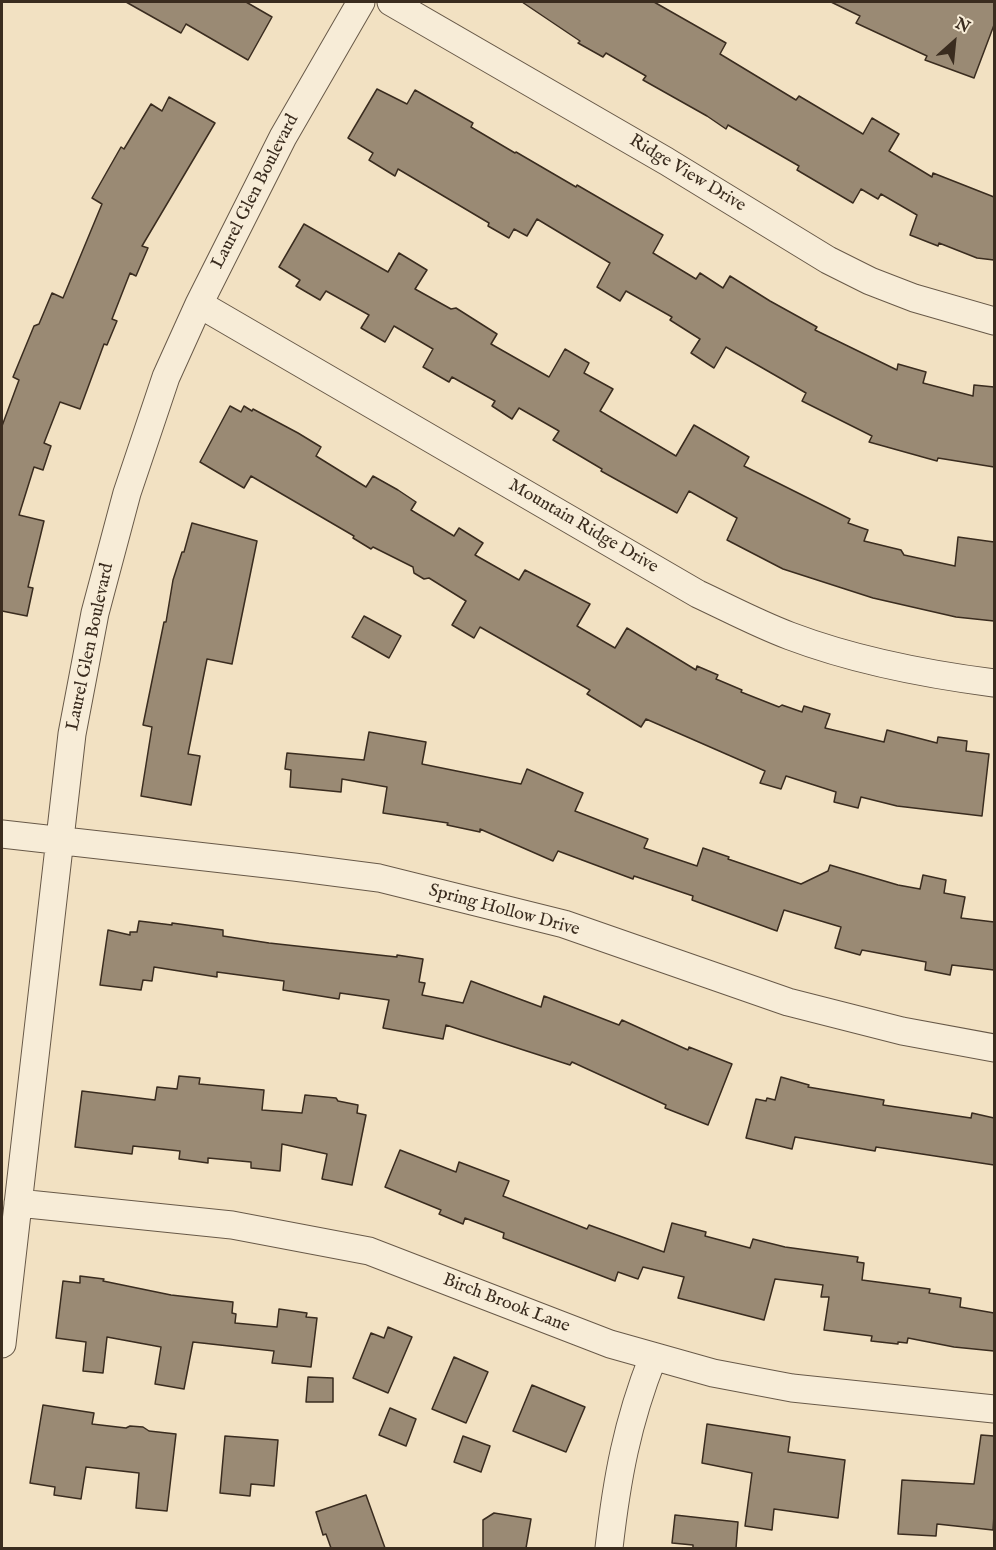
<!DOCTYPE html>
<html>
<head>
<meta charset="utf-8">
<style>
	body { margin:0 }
	#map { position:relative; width:996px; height:1550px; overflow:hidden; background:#f2e1c2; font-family:"IM FELL English",serif }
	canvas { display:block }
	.frame { position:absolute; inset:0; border:3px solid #3a2c1f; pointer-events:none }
	.north { position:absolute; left:924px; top:12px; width:60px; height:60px; -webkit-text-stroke:4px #f7ecd7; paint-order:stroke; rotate:27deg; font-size:16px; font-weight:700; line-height:24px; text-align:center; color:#3a2c1f }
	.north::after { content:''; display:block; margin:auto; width:21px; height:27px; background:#3a2c1f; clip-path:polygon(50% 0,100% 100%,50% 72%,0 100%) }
</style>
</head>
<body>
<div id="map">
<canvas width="996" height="1550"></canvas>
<div class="frame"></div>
<div class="north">N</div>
</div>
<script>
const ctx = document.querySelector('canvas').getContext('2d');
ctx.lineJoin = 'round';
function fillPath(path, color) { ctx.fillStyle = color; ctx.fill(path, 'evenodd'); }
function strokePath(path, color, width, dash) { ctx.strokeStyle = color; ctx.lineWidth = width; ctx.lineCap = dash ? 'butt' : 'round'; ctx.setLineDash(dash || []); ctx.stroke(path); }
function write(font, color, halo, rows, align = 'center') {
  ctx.font = font + ' "IM FELL English",serif'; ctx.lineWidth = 5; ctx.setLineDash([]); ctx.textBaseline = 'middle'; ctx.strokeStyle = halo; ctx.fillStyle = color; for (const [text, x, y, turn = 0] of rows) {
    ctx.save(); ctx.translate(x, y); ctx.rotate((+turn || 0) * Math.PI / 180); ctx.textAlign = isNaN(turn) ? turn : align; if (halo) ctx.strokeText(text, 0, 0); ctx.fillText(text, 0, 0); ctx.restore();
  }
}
const building = new Path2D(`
	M126,2H246L272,17L248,60L186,24L181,33Z
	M522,2H654L726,43L720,54L796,100L799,96L863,134L872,118L899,134L889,151L932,177L933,173L994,197V260L977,258L939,243L938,246L910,235L917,215L881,194L878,199L861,189L853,203L797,170L799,166L728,125L726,129L707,116L643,80L646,76L606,53L603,57L578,43L580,41Z
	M831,2H994V25L974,78L925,60L927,56L856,23L860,16Z
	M377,89L407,104L415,90L473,123L471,127L515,153L516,152L576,187L577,185L663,235L653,253L696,279L700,273L723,288L730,276L770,301L817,327L815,330L897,370L898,364L926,372L923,383L973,396L974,385L994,387V467L938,458L937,461L869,442L872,436L802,401L806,393L726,347L714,368L691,353L700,339L670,320L672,317L626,291L620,301L597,287L610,263L537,219L527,236L514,229L509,238L488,226L489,223L398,169L395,176L369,160L373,153L348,138Z
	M169,97L215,123L142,246L148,248L136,276L130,273L112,319L117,321L107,345L104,344L80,409L60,402L44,443L51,446L43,470L34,467L19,515L44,521L28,587L33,588L27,616L2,611V426L19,380L13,377L34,326L39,324L52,293L63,298L102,204L92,198L121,147L124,149L151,104L162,111Z
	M304,224L388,272L399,253L427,270L415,289L451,309L456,308L497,334L491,344L549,377L565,349L589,363L584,373L613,389L600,411L676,456L694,425L749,457L744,466L850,519L848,523L868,530L864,541L901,550L904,555L955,566L958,537L994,542V621L956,617L873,598L783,569L727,540L737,518L689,491L677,513L619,481L601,471L602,469L553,440L559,431L519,408L512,419L492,406L495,401L452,377L449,382L423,367L433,349L394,326L385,342L361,328L369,315L326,291L320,300L296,286L300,280L279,267Z
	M230,406L241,412L244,406L252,411L253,409L298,433L321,447L316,456L366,487L373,476L398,490L416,502L411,510L454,536L459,528L483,543L475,555L519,580L525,570L590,604L577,626L615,648L627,628L696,670L697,666L718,675L716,679L742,690L741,692L779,707L782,705L802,712L804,706L830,714L825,728L884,742L887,730L937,743L938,737L967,741L966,751L989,754L982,816L897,806L861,797L858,808L834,802L836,792L786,776L781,789L760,783L765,771L646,719L641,727L587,694L590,690L480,627L474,638L452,625L466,601L429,578L424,579L414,573L413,567L373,547L371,549L353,538L354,536L251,476L244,488L200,462Z
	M192,523L257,541L232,664L207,659L188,754L200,756L191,805L141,796L152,727L143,725L164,622H166L173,580L182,552H184Z
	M364,616L401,636L389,658L352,637Z
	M369,732L426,742L422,764L521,784L527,769L583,793L575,811L648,839L644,848L697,866L703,848L729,857L728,859L801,884L828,871L830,865L898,885L920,889L923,875L946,880L944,893L965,897L961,918L994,922V970L952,965L950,975L925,970L926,962L862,950L860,955L835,948L841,927L784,910L777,931L692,900L693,896L634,876L633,879L558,851L553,861L480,829V832L447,825L448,823L383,813L387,787L342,779L341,792L290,787L291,770L285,769L287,753L364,760Z
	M139,921L172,925V923L223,930V936L269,943L397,957V955L423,959L419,982L425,983L422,995L463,1003L471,981L541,1007L544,996L619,1025L622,1020L688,1050L689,1047L732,1064L708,1125L665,1108L666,1105L572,1062L570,1065L446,1025L443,1039L383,1028L389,1000L340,993L339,999L283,990L284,981L217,972V977L154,967L152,981L143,980L141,990L100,985L108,930L130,935V932H137Z
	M179,1076L200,1078L199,1084L264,1090L262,1110L302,1113L305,1095L336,1098L338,1101L358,1105L357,1113L366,1115L352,1185L322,1179L327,1154L282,1144L280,1171L251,1168V1162L208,1158V1163L179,1159L180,1151L133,1146L132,1154L75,1147L82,1091L155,1100L157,1087L177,1089Z
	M781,1077L809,1085L808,1087L884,1100L883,1105L971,1118L972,1113L994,1118V1165L876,1147L875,1151L795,1137L792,1149L746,1138L756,1099L766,1101L767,1098L775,1100Z
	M400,1150L456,1172L459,1162L509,1181L503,1196L587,1229L589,1225L664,1252L672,1223L706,1232L705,1236L750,1248L753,1239L785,1247L858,1257L857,1262L864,1263L862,1280L930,1289L929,1293L961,1298L960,1307L994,1313V1351L954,1347L908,1338L907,1343L898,1342V1344L871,1341L872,1336L824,1330L829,1297H821L823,1285L775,1279L764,1320L678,1298L684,1277L643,1267L638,1279L618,1272L615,1281L503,1238L504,1233L465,1218L463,1224L439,1214L441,1210L385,1187Z
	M80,1276L104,1279L103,1281L171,1295L233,1302L232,1313L236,1314L235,1323L277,1327L279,1309L307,1313L306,1317L317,1318L311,1367L272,1363L274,1351L193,1342L184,1389L155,1384L161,1347L107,1337L103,1373L83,1371L86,1342L56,1338L63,1281L80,1283Z
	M388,1327L412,1337L388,1393L353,1378L371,1333L384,1338Z
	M454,1357L488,1372L466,1423L432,1409Z
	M308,1377L333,1378V1402H306Z
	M532,1385L585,1407L566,1452L513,1431Z
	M43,1405L94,1413L92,1424L126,1428L130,1426L143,1427L149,1431L176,1434L167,1511L136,1508L139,1473L86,1467L81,1499L54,1495L55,1487L30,1483Z
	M390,1408L416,1419L406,1446L379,1435Z
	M707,1424L790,1437L788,1452L845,1460L838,1518L774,1509L772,1530L745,1526L752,1473L702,1463Z
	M981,1435L994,1436V1515L993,1530L937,1524L936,1536L898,1534L902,1480L974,1484Z
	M225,1436L278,1440L274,1486L251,1484L250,1496L220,1493Z
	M463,1436L490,1446L481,1472L454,1462Z
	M366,1495L385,1548H331L326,1534L323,1535L316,1512Z
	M494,1513L531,1519L526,1548H483V1520Z
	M675,1515L738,1522L736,1548H693V1545L672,1543Z`);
const street = new Path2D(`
	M391,2L666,161L828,260L870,281L914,298L994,321
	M199,304L698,594C728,608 758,624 790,636C856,661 924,674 994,683
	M2,834L294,867L379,878L564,924L788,1002L902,1031L994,1048
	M18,1203L232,1225L369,1251L610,1344L713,1373L792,1388L994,1409
	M2,1344L72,734L95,613L127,493L166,377L199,304L283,137L361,2
	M609,1548C617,1478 627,1423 653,1357`);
const streetNames = [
	["Ridge View Drive",687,174,31],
	["Laurel Glen Boulevard",256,192,-63],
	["Mountain Ridge Drive",583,527,30],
	["Laurel Glen Boulevard",91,647,-78],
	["Spring Hollow Drive",504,911,15],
	["Birch Brook Lane",506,1304,21]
];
fillPath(building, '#9a8a74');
strokePath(building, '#3a2c1f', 1.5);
strokePath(street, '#685948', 29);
strokePath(street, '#f7ecd7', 27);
write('18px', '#3a2c1f', '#f7ecd7', streetNames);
</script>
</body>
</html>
